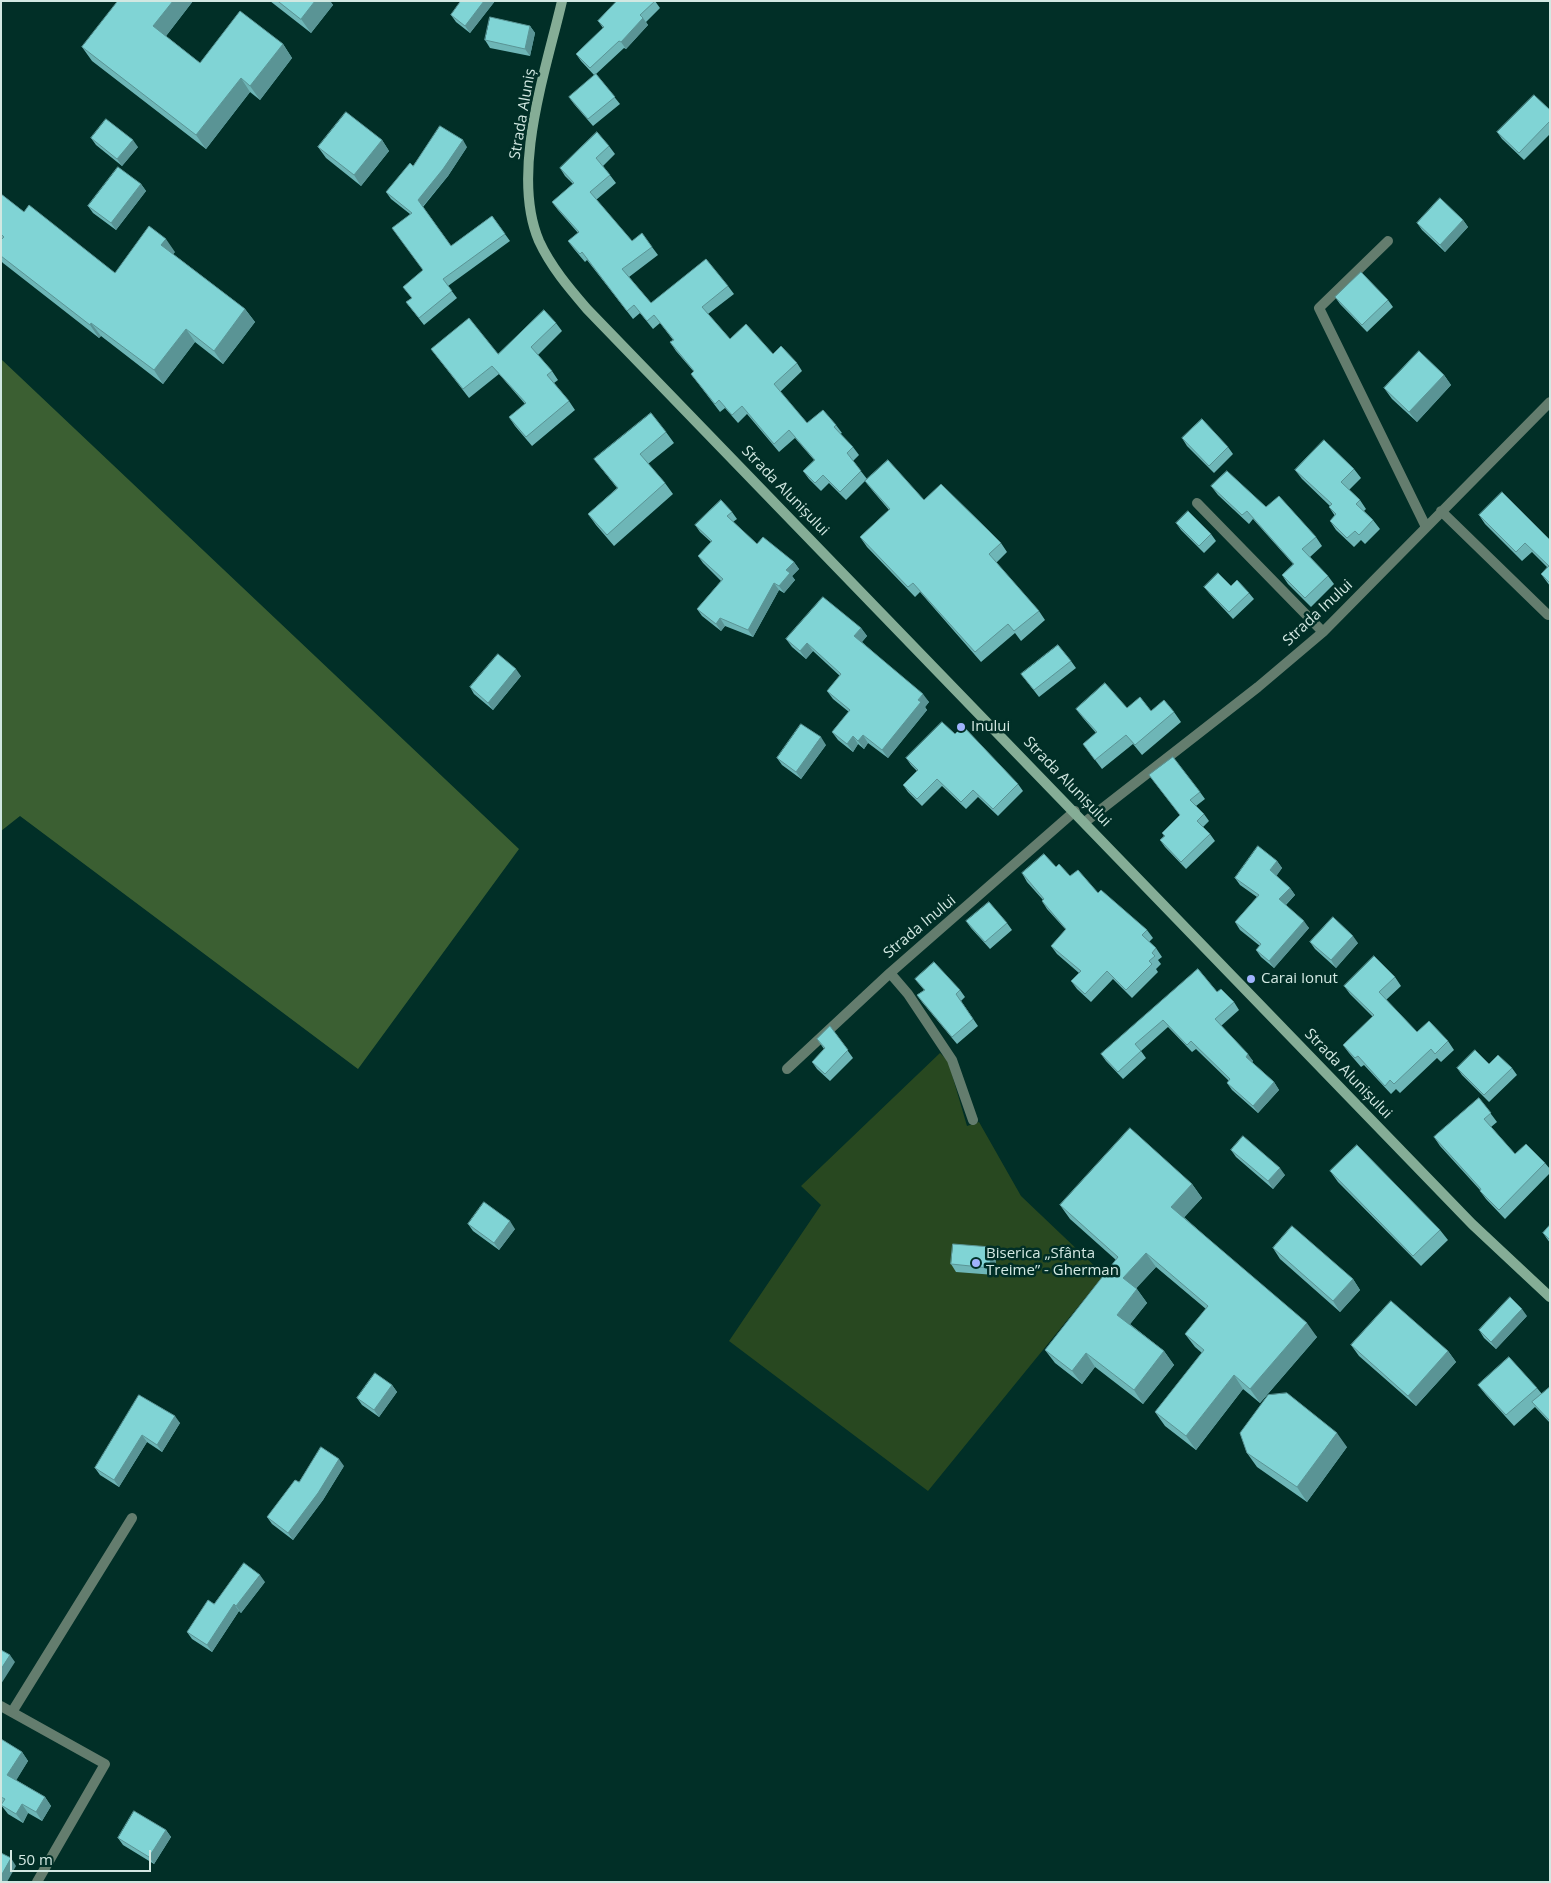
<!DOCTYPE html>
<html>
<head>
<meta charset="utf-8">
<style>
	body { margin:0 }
	#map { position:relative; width:1551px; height:1883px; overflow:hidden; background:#012f27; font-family:"Open Sans",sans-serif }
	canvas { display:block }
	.frame { position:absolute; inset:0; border:2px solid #d2e8e2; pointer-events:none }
	.scale { position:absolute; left:10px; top:1850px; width:141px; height:22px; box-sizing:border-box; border:2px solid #d2e8e2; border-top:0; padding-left:6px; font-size:15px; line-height:18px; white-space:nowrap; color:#d2e8e2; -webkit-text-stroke:4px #012f27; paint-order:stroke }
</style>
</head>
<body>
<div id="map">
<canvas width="1551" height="1883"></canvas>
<div class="frame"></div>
<div class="scale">50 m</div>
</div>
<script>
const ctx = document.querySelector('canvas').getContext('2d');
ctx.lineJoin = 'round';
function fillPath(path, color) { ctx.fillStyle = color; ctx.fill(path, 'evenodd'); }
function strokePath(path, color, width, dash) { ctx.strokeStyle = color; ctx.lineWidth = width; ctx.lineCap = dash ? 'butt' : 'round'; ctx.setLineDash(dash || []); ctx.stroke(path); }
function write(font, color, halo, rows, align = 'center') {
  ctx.font = font + ' "Open Sans",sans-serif'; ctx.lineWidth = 5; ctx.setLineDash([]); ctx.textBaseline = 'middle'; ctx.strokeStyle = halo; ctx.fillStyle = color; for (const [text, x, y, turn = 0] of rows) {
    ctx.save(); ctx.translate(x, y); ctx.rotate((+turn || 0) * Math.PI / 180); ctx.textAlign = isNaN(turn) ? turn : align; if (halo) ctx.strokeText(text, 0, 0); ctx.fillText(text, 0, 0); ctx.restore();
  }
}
const green = new Path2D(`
	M940,1053L948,1061L967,1126L979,1122L1021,1196L1104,1275L928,1491L729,1341L821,1205L801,1186Z`);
const forest = new Path2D(`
	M1,359L519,849L358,1069L20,816L1,831Z`);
const minor = new Path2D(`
	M1388,241L1319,308L1426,527
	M1197,503L1323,632
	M1441,511L1548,615
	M1085,822L1258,687L1323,632L1550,402
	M890,973L908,994L952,1060L973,1120
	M787,1069L890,973L1075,811
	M1,1706L105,1764L37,1882
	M12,1712L132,1518`);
const secondary = new Path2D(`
	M562,1C546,70 510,173 539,241C551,267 569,288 587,309L1472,1224L1550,1297`);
const wall = new Path2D(`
	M118,1H193L166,36L200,63L283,44L292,58L260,100L250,92L206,149L92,61L82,47Z
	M270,1H330L333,5L311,33Z
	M461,1H495L470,33L456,22L451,15Z
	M617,1H655L660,8L646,22L648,25L626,49L624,48L596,74L620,104L593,126L574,104L569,97L594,75L581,61L576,54L603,28L598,21Z
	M530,26L535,33L530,56L490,48L485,40Z
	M1550,110V134L1524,160L1502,139L1497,132Z
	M91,138L138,147L122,166L96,145Z
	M382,140L389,151L361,186L326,158L318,147Z
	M609,146L615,154L603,166L616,183L596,200L632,241L652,247L658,255L629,277L651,303L728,286L734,294L708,314L730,339L797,363L802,371L780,392L807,423L836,425L842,433L840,434L853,447L859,455L853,461L867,479L846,500L829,483L821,491L809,479L803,471L814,460L795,438L779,452L747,414L738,423L725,408L720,412L691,374L694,372L676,351L670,342L673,340L660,323L653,329L640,313L633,319L587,260L585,262L574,249L568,241L578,233L558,210L552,202L573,184L565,176L560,168Z
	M467,147L448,176L423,207L451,246L492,216L510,241L448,286L457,298L424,325L406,302L412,298L403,287L423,271L410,214L391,199L386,192L413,166Z
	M141,184L146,191L116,230L93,213L88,206Z
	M1,194L24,212L115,273L175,252L173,254L245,309L255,322L223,364L195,342L163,384L101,336L99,338L3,263L1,261Z
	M1463,220L1468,227L1445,252L1422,230L1417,223Z
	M1335,297L1388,300L1393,307L1367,332L1340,304Z
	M556,323L562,331L538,355L552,371L558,380L554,383L569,401L575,410L532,446L515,426L509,417L525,404L499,374L469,398L431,349L498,354Z
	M1444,375L1451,385L1417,422L1392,399L1384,388Z
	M666,432L674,443L648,464L665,483L673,494L614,546L596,525L588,514L617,488L594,459Z
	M1182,438L1228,447L1233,454L1214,473L1187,446Z
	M1354,469L1361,478L1349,490L1360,500L1366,509L1364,511L1373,520L1380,529L1365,544L1361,540L1354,547L1336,530L1330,521L1335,516L1329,507L1330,506L1302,479L1295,470Z
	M865,481L924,500L1001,543L1007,552L996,563L1039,611L1045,620L1021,641L1015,633L981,662L920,592L915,597L867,547L860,537L889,510L872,490Z
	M1211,486L1266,507L1316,537L1322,546L1310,557L1328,576L1334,584L1311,607L1288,584L1282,575L1293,564L1253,519L1249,524L1218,495Z
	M732,512L737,519L733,522L757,544L794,562L799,569L792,576L795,580L784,593L779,590L753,637L725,626L721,631L702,616L697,609L721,581L703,563L698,556L711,542L700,532L695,525Z
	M1479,515L1550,540V586L1541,574L1547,567L1532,552L1522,561L1485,524Z
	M1176,523L1211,534L1216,541L1204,553L1181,530Z
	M1231,586L1249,593L1254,599L1233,619L1209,593L1204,587Z
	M861,628L867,636L862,642L929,702L925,707L927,710L888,758L868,743L864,749L858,744L853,752L838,740L832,732L849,712L833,699L827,691L840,676L813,651L806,659L792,647L786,639Z
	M1071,661L1076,668L1039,697L1021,674Z
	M521,676L493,710L474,694L470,687Z
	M1127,708L1151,711L1174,712L1181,722L1142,755L1133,744L1102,769L1083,744L1096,733L1083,718L1076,709Z
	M955,734L1018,784L1023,791L998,816L978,797L966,809L942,786L922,806L908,792L903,785L917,771L911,765L906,758Z
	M826,745L801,779L782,765L777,758Z
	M1149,775L1200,792L1205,799L1196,806L1204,814L1209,821L1203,827L1210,834L1215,841L1186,869L1165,847L1160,840L1164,836L1162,833L1180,815Z
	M1277,861L1282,868L1276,876L1290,888L1295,895L1286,905L1309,928L1274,968L1261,957L1256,950L1260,946L1240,930L1235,922L1257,897L1240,885L1235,878Z
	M1056,867L1070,876L1098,893L1147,930L1153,938L1149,942L1156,948L1162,957L1158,960L1161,964L1156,969L1158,972L1132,998L1113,979L1091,1002L1077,989L1071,981L1079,973L1057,954L1051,946L1066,930L1047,909L1042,901L1043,900L1027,882L1022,873Z
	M966,921L1007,923L1012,930L990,949L971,928Z
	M1310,942L1358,943L1336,968L1315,949Z
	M1198,969L1217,992L1234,1002L1239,1010L1221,1026L1253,1061L1252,1062L1274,1082L1279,1090L1258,1113L1232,1090L1227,1083L1229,1081L1196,1049L1192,1052L1168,1027L1141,1051L1146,1058L1123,1079L1106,1061L1101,1054Z
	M1395,977L1401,986L1386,1000L1417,1032L1448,1041L1454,1050L1441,1062L1437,1058L1400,1093L1396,1089L1391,1094L1364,1065L1361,1067L1349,1053L1343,1045L1373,1017L1350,994L1344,986Z
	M915,979L960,990L965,997L961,1001L978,1026L957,1044L922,1002L917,995L924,990Z
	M830,1026L853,1058L830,1081L817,1069L812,1062L824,1049L817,1039Z
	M1489,1064L1512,1068L1517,1075L1489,1102L1462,1075L1457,1068Z
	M1479,1098L1497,1122L1491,1127L1515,1154L1545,1163L1550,1169V1173L1505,1219L1486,1199L1480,1191V1190L1440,1146L1434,1137Z
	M1231,1150L1285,1175L1273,1189L1236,1157Z
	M1330,1171L1440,1230L1448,1240L1421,1266L1338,1182Z
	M1192,1184L1202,1198L1184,1217L1317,1337L1260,1403L1243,1389L1196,1450L1165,1426L1155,1412L1202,1353L1195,1347L1185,1334L1206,1309L1156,1267L1136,1288L1147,1303L1130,1324L1164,1351L1174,1365L1143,1404L1095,1367L1082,1384L1055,1363L1045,1350L1116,1260L1070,1219L1060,1205Z
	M468,1224L515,1229L499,1250L473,1231Z
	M1550,1225V1243L1543,1233Z
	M1273,1248L1353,1279L1360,1290L1340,1312L1280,1259Z
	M996,1254L995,1275L956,1272L951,1264Z
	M1527,1316L1496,1349L1484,1338L1479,1330Z
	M1351,1345L1448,1351L1456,1362L1416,1406L1359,1356Z
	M392,1385L397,1392L379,1417L362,1405L357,1398Z
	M1478,1385L1537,1388L1542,1394L1550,1387V1423L1535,1407L1514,1426L1486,1395Z
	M139,1395L180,1423L162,1452L147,1442L119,1487L100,1475L95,1468Z
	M1347,1447L1307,1502L1257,1467L1247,1453Z
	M344,1466L323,1500L293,1540L272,1524L267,1517Z
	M265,1582L241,1613L239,1611L212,1652L192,1639L187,1632L214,1604Z
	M1,1739L22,1752L28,1761L16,1780L45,1797L51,1806L42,1821L28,1813L23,1823L8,1814L1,1805L2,1803L1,1802Z
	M166,1830L171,1837L154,1864L123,1845L118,1838Z`);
const shadedWall = new Path2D(`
	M173,1H193L163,40L153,26Z
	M315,1H330L333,5L311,33L301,19Z
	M484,1H495L470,33L465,26Z
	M643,18L648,25L626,49L621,42Z
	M530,26L535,33L530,56L525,49Z
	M283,44L292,58L260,100L250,86Z
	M241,78L250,92L206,149L196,135Z
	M133,140L138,147L122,166L117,159Z
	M382,140L389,151L361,186L354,175Z
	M463,140L467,147L448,176L422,207L418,200Z
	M141,184L146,191L116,230L111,223Z
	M1463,220L1468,227L1445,252L1440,245Z
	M166,239L175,252L170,258L161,245Z
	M245,309L255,322L223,364L214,351Z
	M91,323L101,336L99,338L90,325Z
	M186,329L195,342L163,384L154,370Z
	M1444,375L1451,385L1417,422L1409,412Z
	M794,562L799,569L792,576L795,580L784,593L779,586L786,570Z
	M774,583L779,590L753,637L748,630Z
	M720,618L725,626L721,631L716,624Z
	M861,628L867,636L860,644L854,636Z
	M807,643L813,651L806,659L800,651Z
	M516,669L521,676L493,710L488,703Z
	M923,694L929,702L925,707L927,710L888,758L882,750Z
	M863,735L868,743L864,749L858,741Z
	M853,736L858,744L853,752L847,744Z
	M821,737L826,745L801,779L796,772Z
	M1277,861L1282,868L1275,878L1270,870Z
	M1290,888L1295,895L1284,906L1279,899Z
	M1304,921L1309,928L1274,968L1269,961Z
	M1353,936L1358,943L1336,968L1331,960Z
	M1248,1054L1253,1061L1251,1064L1246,1057Z
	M1274,1082L1279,1090L1258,1113L1253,1106Z
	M1280,1168L1285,1175L1273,1189L1268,1181Z
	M1192,1184L1202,1198L1181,1221L1171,1207Z
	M510,1221L515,1229L499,1250L494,1243Z
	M991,1247L996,1254L995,1275L990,1268Z
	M1146,1253L1156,1267L1133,1292L1123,1278Z
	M1353,1279L1360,1290L1340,1312L1333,1301Z
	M1137,1289L1147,1303L1127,1328L1117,1315Z
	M1522,1309L1527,1316L1496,1349L1491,1342Z
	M1307,1323L1317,1337L1260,1403L1250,1389Z
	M1164,1351L1174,1365L1143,1404L1134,1390Z
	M1448,1351L1456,1362L1416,1406L1408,1396Z
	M1086,1353L1095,1367L1082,1384L1072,1371Z
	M1234,1375L1243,1389L1196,1450L1186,1436Z
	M392,1385L397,1392L379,1417L374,1410Z
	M175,1416L180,1423L162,1452L157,1445Z
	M1337,1433L1347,1447L1307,1502L1297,1487Z
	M142,1435L147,1442L119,1487L114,1480Z
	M339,1459L344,1466L323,1500L293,1540L288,1533Z
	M260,1575L265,1582L241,1613L236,1606Z
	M234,1604L239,1611L212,1652L207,1645Z
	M10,1655L15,1662L1,1684V1669Z
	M22,1752L28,1761L14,1784L7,1775Z
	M45,1797L51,1806L42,1821L36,1812Z
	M22,1804L28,1813L23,1823L16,1814Z
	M166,1830L171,1837L154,1864L149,1857Z
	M11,1858L16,1866L7,1882H1V1876Z`);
const building = new Path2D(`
	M118,1H173L153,26L200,63L240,11L283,44L250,86L241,78L196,135L82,47Z
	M278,1H315L301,19Z
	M461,1H484L465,26L451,15Z
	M617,1H655L640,15L643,18L621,42L619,41L590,68L576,54L604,27L598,21Z
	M490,17L530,26L525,49L485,40Z
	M596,74L615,97L588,119L569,97Z
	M1534,95L1550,110V121L1519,153L1497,132Z
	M346,112L382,140L354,175L318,147Z
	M106,119L133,140L117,159L91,138Z
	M440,126L463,140L443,169L418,200L451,246L492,216L505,234L443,279L452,291L419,318L406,302L412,298L403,287L423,270L392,228L412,213L386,192L410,163L413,166Z
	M597,132L609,146L596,158L610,175L590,192L632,241L642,233L652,247L622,269L651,303L706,259L728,286L702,307L730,339L746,324L773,354L781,346L797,363L774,384L807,423L823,410L836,425L834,427L853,447L847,453L861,471L840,492L823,475L815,483L803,471L815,460L789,430L774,444L742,406L732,415L719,400L715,404L691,374L694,371L670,342L674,340L654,315L647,321L634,305L627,311L582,252L580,254L568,241L579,232L552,202L574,183L560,168Z
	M118,167L141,184L111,223L88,206Z
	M1,194L24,212L29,205L115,273L149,226L166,239L161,245L245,309L214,351L186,329L154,370L91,323L90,325L1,256V240L4,237L1,234Z
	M1440,198L1463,220L1440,245L1417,223Z
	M1361,272L1388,300L1362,325L1335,297Z
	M544,310L556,323L531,347L552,371L547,375L569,401L526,437L509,417L526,403L492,366L463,389L431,349L469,318L498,354Z
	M1419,351L1444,375L1409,412L1384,388Z
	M651,413L666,432L640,454L665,483L607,535L588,514L618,488L594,459Z
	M1202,419L1228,447L1209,466L1182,438Z
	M1324,440L1354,469L1341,482L1360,500L1356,504L1373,520L1359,535L1355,531L1347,538L1330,521L1336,514L1329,507L1332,504L1295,470Z
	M888,460L924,500L941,484L988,530L1001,543L989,554L1039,611L1014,631L1008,624L975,652L913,583L908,587L860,537L890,509L865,481Z
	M1227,471L1266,507L1279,496L1316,537L1302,549L1328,576L1305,598L1282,575L1294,564L1247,511L1242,515L1211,486Z
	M1502,492L1550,540V583L1541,574L1549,566L1525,543L1516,552L1479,515Z
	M721,500L732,512L727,516L757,544L763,537L794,562L786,570L790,573L779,586L774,583L748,630L720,618L716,624L697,609L723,579L698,556L712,541L695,525Z
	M1188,511L1211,534L1199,546L1176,523Z
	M1218,573L1231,586L1237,580L1249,593L1229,612L1204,587Z
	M823,597L861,628L854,636L923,694L918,700L921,702L882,750L863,735L858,741L853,736L847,744L832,732L850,710L827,691L841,674L807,643L800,651L786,639Z
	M1058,645L1071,661L1034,690L1021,674Z
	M498,654L516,669L488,703L470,687Z
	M1105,683L1127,708L1140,697L1151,711L1164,700L1174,712L1135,745L1126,735L1095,760L1083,744L1097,732L1076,709Z
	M942,722L955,734L963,726L1018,784L993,809L973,790L961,802L937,779L917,799L903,785L918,770L906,758Z
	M801,724L821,737L796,772L777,758Z
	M1173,757L1200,792L1190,800L1204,814L1197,821L1210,834L1181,862L1160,840L1165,836L1162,833L1180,815L1149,775Z
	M1258,846L1277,861L1270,870L1290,888L1279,899L1304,921L1269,961L1256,950L1261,944L1235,922L1259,895L1235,878Z
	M1044,854L1056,867L1059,864L1070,876L1078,870L1098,893L1101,890L1147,930L1142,935L1156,948L1152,953L1155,956L1149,961L1152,964L1126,990L1107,971L1085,994L1071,981L1081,971L1051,946L1066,929L1042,901L1044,899L1022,873Z
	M989,902L1007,923L985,942L966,921Z
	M1333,917L1353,936L1331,960L1310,942Z
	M1374,956L1395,977L1379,992L1417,1032L1429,1021L1448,1041L1435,1054L1431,1049L1394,1084L1390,1080L1385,1086L1358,1056L1355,1058L1343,1045L1374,1015L1344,986Z
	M934,962L960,990L956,994L973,1019L952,1037L917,995L925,990L915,979Z
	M1198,969L1217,992L1221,989L1234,1002L1215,1019L1248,1054L1246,1057L1274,1082L1253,1106L1227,1083L1230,1079L1191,1041L1187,1045L1163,1020L1135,1044L1141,1051L1118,1072L1101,1054Z
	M830,1026L848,1050L825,1074L812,1062L825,1048L817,1039Z
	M1475,1050L1489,1064L1498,1055L1512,1068L1484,1095L1457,1068Z
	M1479,1098L1491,1113L1484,1119L1515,1154L1526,1144L1545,1163L1499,1210L1480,1191L1481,1189L1434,1137Z
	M1130,1128L1192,1184L1171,1207L1307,1323L1250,1389L1234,1375L1186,1436L1155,1412L1204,1350L1185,1334L1208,1306L1146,1253L1123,1278L1137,1289L1117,1315L1164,1351L1134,1390L1086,1353L1072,1371L1045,1350L1118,1257L1060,1205Z
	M1243,1136L1280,1168L1268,1181L1231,1150Z
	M1357,1145L1440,1230L1413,1256L1330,1171Z
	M484,1202L510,1221L494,1243L468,1224Z
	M1550,1225V1240L1543,1233Z
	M1292,1226L1353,1279L1333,1301L1273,1248Z
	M953,1244L991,1247L990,1268L951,1264Z
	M1510,1297L1522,1309L1491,1342L1479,1330Z
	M1391,1301L1448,1351L1408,1396L1351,1345Z
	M1509,1357L1537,1388L1506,1415L1478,1385Z
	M375,1373L392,1385L374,1410L357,1398Z
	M1550,1387V1421L1532,1402Z
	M1287,1393L1337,1433L1297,1487L1247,1453L1240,1433L1268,1395Z
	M139,1395L175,1416L157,1445L142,1435L114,1480L95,1468Z
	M321,1447L339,1459L318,1493L288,1533L267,1517L295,1480L299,1482Z
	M244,1563L260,1575L236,1606L234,1604L207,1645L187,1632L208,1600L214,1604Z
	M1,1650L10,1655L1,1669Z
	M1,1739L22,1752L7,1775L45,1797L36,1812L22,1804L16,1814L1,1805L5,1799L1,1797Z
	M134,1811L166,1830L149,1857L118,1838Z
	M1,1853L11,1858L1,1876Z`);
const markers = [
	[961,727,5,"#a0b3fd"],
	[1251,979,5,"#a0b3fd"],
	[976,1263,5,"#a0b3fd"]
];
const streetNames = [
	["Strada Aluniș",523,114,-80],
	["Strada Alunișului",785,491,46],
	["Strada Inului",1318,613,-43],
	["Strada Alunișului",1067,782,46],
	["Strada Inului",920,927,-40],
	["Strada Alunișului",1348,1074,46]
];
const poiNames = [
	["Inului",971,727],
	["Carai Ionut",1261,979],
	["Biserica „Sfânta",986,1254],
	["Treime” - Gherman",986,1271]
];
fillPath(green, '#284820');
fillPath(forest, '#3b5f32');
strokePath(minor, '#647d6e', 10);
strokePath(secondary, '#85ad96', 10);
fillPath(wall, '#6eb6b7');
fillPath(shadedWall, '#5a9495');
fillPath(building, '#80d4d5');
strokePath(building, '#5a9495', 1);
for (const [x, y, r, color] of markers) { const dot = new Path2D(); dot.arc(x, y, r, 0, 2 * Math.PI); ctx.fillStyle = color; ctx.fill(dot); strokePath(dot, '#012f27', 2); }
write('15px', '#d2e8e2', '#012f27', streetNames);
write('15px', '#d2e8e2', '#012f27', poiNames, 'left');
</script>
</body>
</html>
